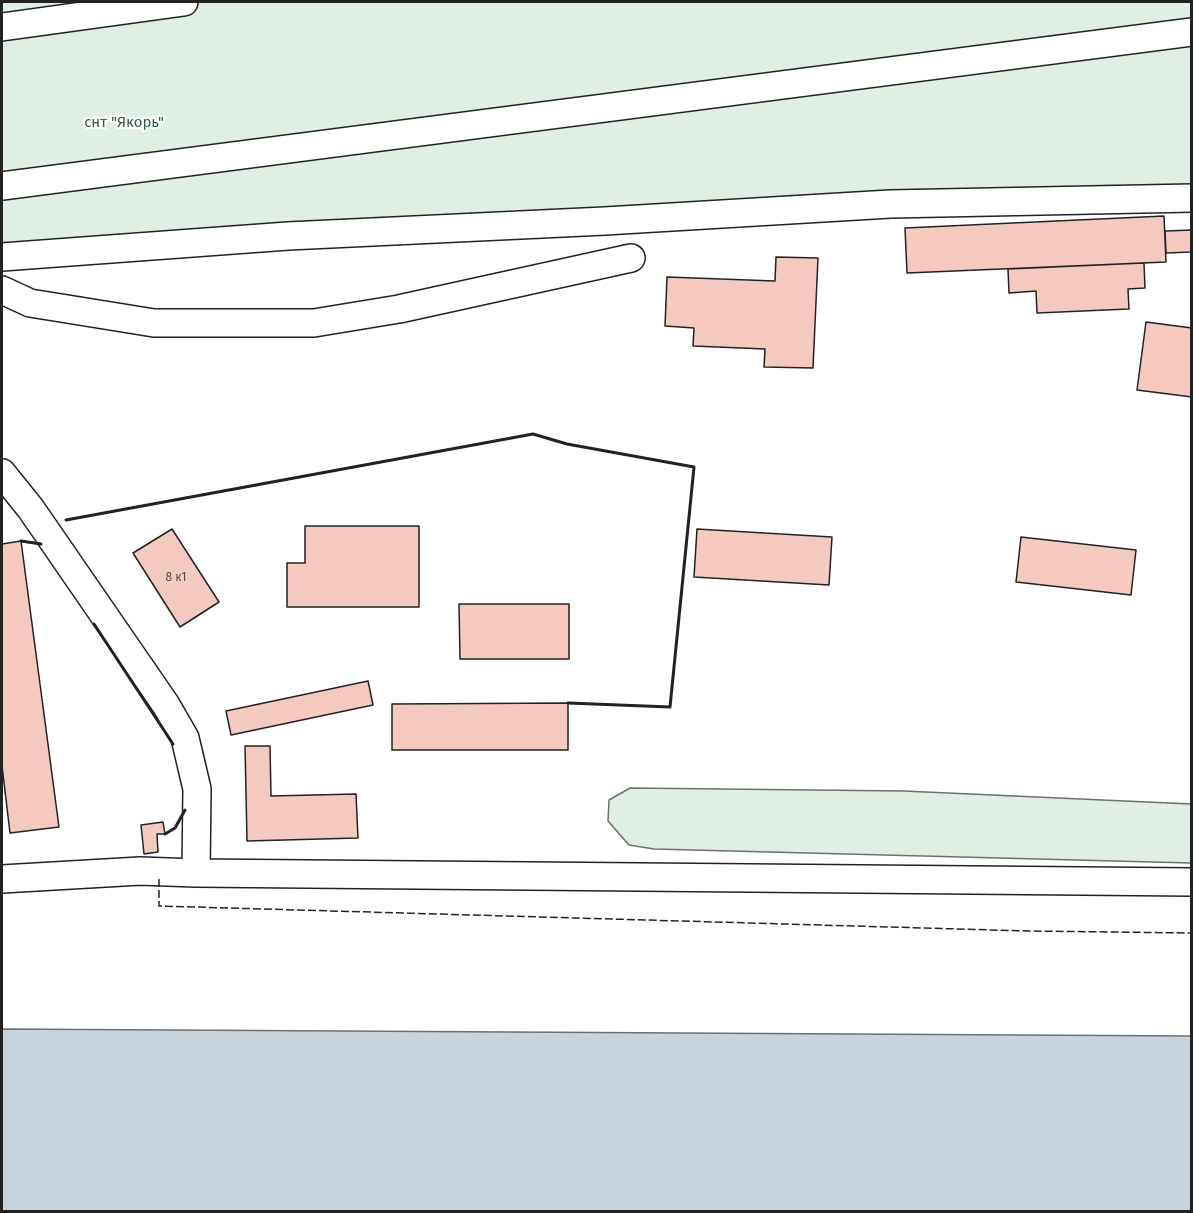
<!DOCTYPE html>
<html>
<head>
<meta charset="utf-8">
<style>
	body { margin:0 }
	#map { position:relative; width:1193px; height:1213px; overflow:hidden; background:#fff; font-family:"Fira Sans",sans-serif }
	canvas { display:block }
	.frame { position:absolute; inset:0; border:3px solid #222; pointer-events:none }
</style>
</head>
<body>
<div id="map">
<canvas width="1193" height="1213"></canvas>
<div class="frame"></div>
</div>
<script>
const ctx = document.querySelector('canvas').getContext('2d');
ctx.lineJoin = 'round';
function fillPath(path, color) { ctx.fillStyle = color; ctx.fill(path, 'evenodd'); }
function strokePath(path, color, width, dash) { ctx.strokeStyle = color; ctx.lineWidth = width; ctx.lineCap = dash ? 'butt' : 'round'; ctx.setLineDash(dash || []); ctx.stroke(path); }
function write(font, color, halo, rows, align = 'center') {
  ctx.font = font + ' "Fira Sans",sans-serif'; ctx.lineWidth = 4.5; ctx.setLineDash([]); ctx.textBaseline = 'middle'; ctx.strokeStyle = halo; ctx.fillStyle = color; for (const [text, x, y, turn = 0] of rows) {
    ctx.save(); ctx.translate(x, y); ctx.rotate((+turn || 0) * Math.PI / 180); ctx.textAlign = isNaN(turn) ? turn : align; if (halo) ctx.strokeText(text, 0, 0); ctx.fillText(text, 0, 0); ctx.restore();
  }
}
const green = new Path2D(`
	M2,2H1191V193L2,252Z
	M630,788L904,791L1191,804V863L654,849L629,845L608,821L609,800Z`);
const water = new Path2D(`
	M2,1029L1191,1036V1211H2Z`);
const building = new Path2D(`
	M1164,216L1166,262L907,273L905,228Z
	M1192,230V252L1166,253L1165,231Z
	M776,257L818,258L813,368L764,367L765,349L693,346L694,328L665,326L667,277L775,281Z
	M1144,263L1145,288L1128,289L1129,309L1037,313L1036,291L1009,293L1008,269Z
	M1146,322L1192,328V397L1137,390Z
	M305,526H419V607H287V563H305Z
	M172,529L219,602L180,627L133,553Z
	M697,529L832,537L829,585L694,577Z
	M1021,537L1136,550L1131,595L1016,582Z
	M21,541L59,827L10,833L2,766V544Z
	M459,604H569V659H460Z
	M368,681L373,705L231,735L226,711Z
	M568,703V750H392V704Z
	M245,746H270L271,796L356,794L358,838L247,841Z
	M163,822L165,834H157L158,852L144,854L141,825Z`);
const minor = new Path2D(`
	M2,27L184,2
	M2,186L1192,32
	M2,257L288,236L605,221L890,204L1192,198
	M2,290L30,303L154,323H314L399,309L631,258
	M2,473L31,509L166,705L185,738L197,789L196,873
	M2,879L140,871L196,873L1192,882`);
const fence = new Path2D(`
	M159,879V906L1028,931L1192,933`);
const wall = new Path2D(`
	M66,520L533,434L567,444L694,467L670,707L568,703
	M21,541L41,544
	M94,624L173,744
	M165,834L175,828L185,810`);
const numberNames = [
	["8 к1",176,578]
];
const parkNames = [
	["снт \"Якорь\"",124,123]
];
fillPath(green, '#e0efe3');
strokePath(green, '#6f6f6f', 1.5);
fillPath(water, '#c7d3dd');
strokePath(water, '#6f6f6f', 1.5);
fillPath(building, '#f3c9c0');
strokePath(building, '#222', 1.5);
strokePath(minor, '#222', 30);
strokePath(minor, '#fff', 27);
strokePath(fence, '#222', 1.5, [8, 3]);
strokePath(wall, '#222', 3);
write('12px', '#564c4a', null, numberNames);
write('15px', '#2f5e38', '#fff', parkNames);
</script>
</body>
</html>
